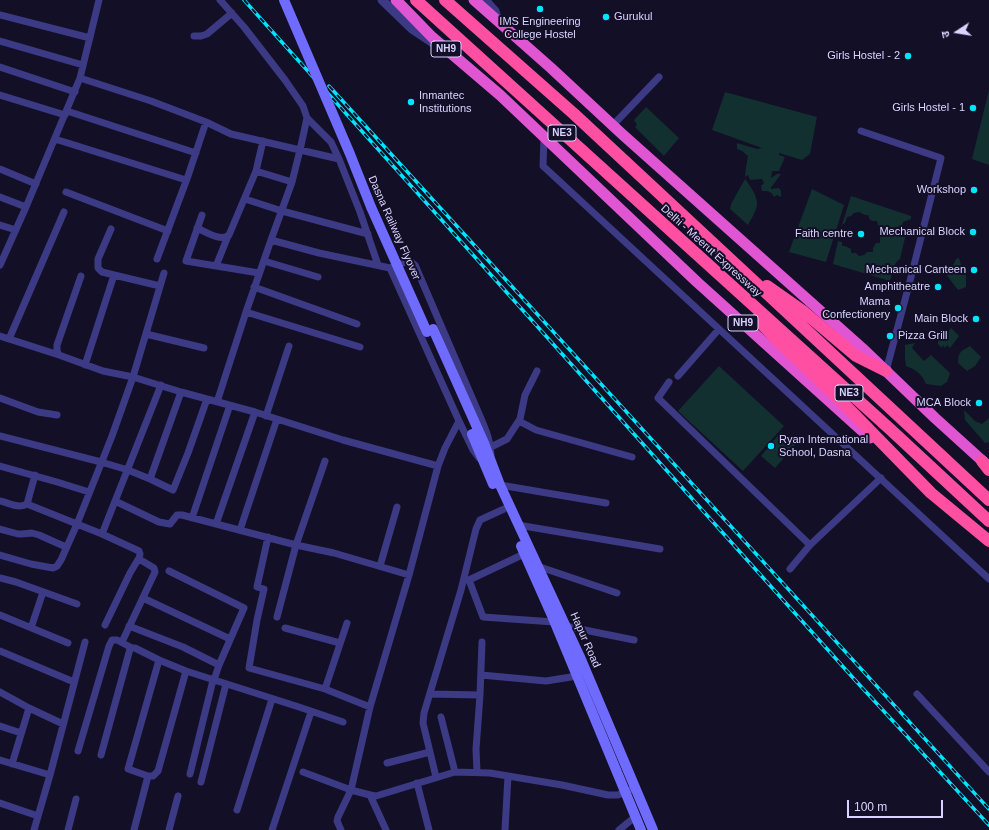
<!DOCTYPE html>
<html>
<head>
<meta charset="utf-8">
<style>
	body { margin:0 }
	#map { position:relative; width:989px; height:830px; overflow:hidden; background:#130f26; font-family:Helvetica,"Noto Sans Devanagari",sans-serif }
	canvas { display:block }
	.north { position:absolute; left:937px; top:12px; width:40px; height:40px; -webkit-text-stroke:3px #130f26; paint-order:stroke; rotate:258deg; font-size:11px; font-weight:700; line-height:16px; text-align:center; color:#d9d4ff }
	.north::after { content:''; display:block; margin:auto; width:14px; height:18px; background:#d9d4ff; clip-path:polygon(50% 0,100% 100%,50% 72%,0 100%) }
	.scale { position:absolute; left:847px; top:800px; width:96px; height:18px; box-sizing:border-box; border:2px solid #d9d4ff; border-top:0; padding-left:5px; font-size:12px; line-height:14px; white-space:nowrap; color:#d9d4ff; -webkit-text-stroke:3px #130f26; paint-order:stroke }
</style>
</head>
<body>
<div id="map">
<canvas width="989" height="830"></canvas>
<div class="north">उ</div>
<div class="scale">100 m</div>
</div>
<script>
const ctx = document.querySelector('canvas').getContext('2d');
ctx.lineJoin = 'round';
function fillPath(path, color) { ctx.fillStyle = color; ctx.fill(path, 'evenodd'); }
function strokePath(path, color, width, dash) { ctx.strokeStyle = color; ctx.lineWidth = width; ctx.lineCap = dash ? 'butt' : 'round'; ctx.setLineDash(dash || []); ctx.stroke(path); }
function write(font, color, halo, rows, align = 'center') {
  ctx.font = font + ' Helvetica,sans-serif'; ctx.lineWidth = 4; ctx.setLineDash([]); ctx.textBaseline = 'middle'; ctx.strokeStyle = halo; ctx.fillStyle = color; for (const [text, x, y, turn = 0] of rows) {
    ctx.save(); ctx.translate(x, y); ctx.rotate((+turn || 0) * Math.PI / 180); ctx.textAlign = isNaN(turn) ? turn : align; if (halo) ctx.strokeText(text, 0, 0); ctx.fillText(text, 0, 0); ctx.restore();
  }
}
const green = new Path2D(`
	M989,90V165L986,164L972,159Z
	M725,92L817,117L810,154L802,160L779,153V155L785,157L779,171H772L771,178L777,174H781L773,185L771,187V189L779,188L781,191V197L777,195L774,197C771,191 768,191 762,191L761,186L764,183L762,179L750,180L748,175L745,177L746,167L748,156L742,151L737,149V143L757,149L762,148L712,130Z
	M646,107L679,138L664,156L635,127L637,125L634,120Z
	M745,179C750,185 758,197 757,205C756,212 751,219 748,225L730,209L731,204Z
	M812,189L844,205L826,262L789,252Z
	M851,196L911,216V219L903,222L902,226L891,228H880L878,225L877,221H873L870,220L868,215C864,215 863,215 860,212L854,213L851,216L847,217L845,223L842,225Z
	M904,232L905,238L900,259C892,264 893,274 890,281L833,264L838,241L842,242V246H845L851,249V253H856L859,256L864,255L867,252H873V248L876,243H880V238L881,235Z
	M959,258L961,265L967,273L966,275V287L958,290L948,277L944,271L951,270L956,259Z
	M951,328L959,336L950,348L947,345L945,348L943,345L942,348L938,344V341L942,338Z
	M915,343L912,348L924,361L931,355L950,373L947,382L941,386L926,384C922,374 916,370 906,366L905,358V345Z
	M970,346L981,357L975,366L967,371L958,363C958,352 961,351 970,346Z
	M719,366L784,426L743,471L678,411Z
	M964,410L975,421L982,424L989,418V442L985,443L965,420Z
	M781,432L795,445L775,468L761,456Z`);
const minor = new Path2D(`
	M220,0L244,27L285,80L303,106L307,118L300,150L292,182L271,240L319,253L390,268L459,421L473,450L479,458
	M0,15L90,38
	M194,36H201L207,34L232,13
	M0,41L83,65
	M0,67L75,92
	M80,78L151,101L206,122L231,134L339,159
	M0,95L65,115
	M67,111L196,153
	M307,118L331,142L339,159L360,212L378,265
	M613,125L659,77
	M861,131L941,158L910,281L886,371
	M544,137L543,166L989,579
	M55,139L186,180
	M0,169L36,184
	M256,171L292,182
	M66,192L168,231
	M0,197L26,207
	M245,199L282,211L368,234
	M202,215L186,261L259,273
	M0,225L16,230
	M197,228C206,232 221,242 229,235L256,171L263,141
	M111,229L98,259V268L102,272L114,275L160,286
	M157,259L188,176L206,122
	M264,261L318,277
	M0,265L26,207L80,78L99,0
	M216,266L228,236
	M390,268L408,261L411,262L415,265L482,421C487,433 491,443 491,456
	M81,276L57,345V351L59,355L103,371L133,377L181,392L255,412L343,440L438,466
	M254,287L357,324
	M246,312L360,347
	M146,334L204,348
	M0,336L59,355
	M9,339L64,212
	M85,365L114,275
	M678,376L719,329
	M669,382L658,398L810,545L881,478
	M0,398L38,412L57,415
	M217,402L246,312L271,240
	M266,416L289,346
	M519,421L536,430L632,457
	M0,436L101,462L128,470L150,479L173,490L188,453L207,399
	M491,447L507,439L520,419L525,395L537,371
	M0,466L57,482L89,492
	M150,479L181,392
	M500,485L606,503
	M0,501C9,503 19,509 27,504L35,475
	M115,501L159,522L170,524L177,515H182L296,545L334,553L409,575
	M27,504L102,534L139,551L140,554L139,559L154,568L155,572L122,642
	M192,518L230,405
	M216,524L255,412
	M518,525L660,549
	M0,529L18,534H22L32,533L39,535L66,547
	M240,530L277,419
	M102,534L161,385
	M268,537L257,587L264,589L257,620L249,668L325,689
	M524,554L469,580L483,617L554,622
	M0,555L31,564L53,568L57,566L61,560L77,524L112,436L133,377L164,273
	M380,566L397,507
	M537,566L617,593
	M790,569L810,545
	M169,571L244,608L219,665
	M0,578L16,582L77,604
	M143,598L230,639
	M0,615L68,643
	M277,617L296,545L325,461
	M347,623L325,689L370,707
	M105,625L130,573L139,558
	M129,626L183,647L219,665L214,680
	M565,626L634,640
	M31,628L43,592
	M285,628L340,643
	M0,651L74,682
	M481,675L546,681L577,676
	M0,692L29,708L63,724
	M430,694L480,695
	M917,694L989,772
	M441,717L455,772
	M0,726L21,733
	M78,751L109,646L112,640H117L132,648
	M101,755L130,649L132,648H135L159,660L186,671L299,707L343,722
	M0,760L50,775
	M387,763L430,752
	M12,764L29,708
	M303,772L351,790L370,795L376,796L455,772L490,773L562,785L608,795H618L635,788
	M477,772L476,749L480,695L482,642
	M190,774L213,680
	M148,776H153L158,771L186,671
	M436,777L423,723L424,713L461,590L476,529L480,520L504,509
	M201,782L226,684
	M417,783L429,830
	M370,795L386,830
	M0,803L38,816
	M237,810L272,699
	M34,830L50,775L85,642
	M68,830L76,799
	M134,830L148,776L128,769L159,660
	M169,830L178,796
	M272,830L311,712
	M341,830L337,821L338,817L351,790L370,707L409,575L438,466L445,448L459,421
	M505,830L508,776
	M619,830L635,817`);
const tertiary = new Path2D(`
	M382,0L412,29L433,43
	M485,0L495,11L498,21`);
const secondary = new Path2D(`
	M433,329L484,443L500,485L580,657L653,830
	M472,434L493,484
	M521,546L553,618L641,830`);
const trunk = new Path2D(`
	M396,0L432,37L500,95L697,282L870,438
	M474,0L551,68L622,134L862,348L935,418L989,467`);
const motorway = new Path2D(`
	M416,0L891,430L989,521
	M445,0L574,114L989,500
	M767,286L804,312L856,356L886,371
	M757,319L779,342L846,406L931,493L989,541
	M982,461L989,470`);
const rail = new Path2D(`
	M244,0L855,680L989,825
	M329,86L989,809`);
const secondaryBridge = new Path2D(`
	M284,0L350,154L371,207L427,332`);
const markers = [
	[540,9,4,"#00e5ff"],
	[606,17,4,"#00e5ff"],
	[908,56,4,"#00e5ff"],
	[411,102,4,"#00e5ff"],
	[973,108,4,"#00e5ff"],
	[974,190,4,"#00e5ff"],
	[973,232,4,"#00e5ff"],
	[861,234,4,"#00e5ff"],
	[974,270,4,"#00e5ff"],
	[938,287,4,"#00e5ff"],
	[898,308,4,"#00e5ff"],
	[976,319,4,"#00e5ff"],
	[890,336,4,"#00e5ff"],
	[979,403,4,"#00e5ff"],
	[771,446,4,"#00e5ff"]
];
const shields = [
	[446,49,30],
	[562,133,28],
	[743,323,30],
	[849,393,28]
];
const shieldNames = [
	["NH9",446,49],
	["NE3",562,133],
	["NH9",743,323],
	["NE3",849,393]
];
const poiNames = [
	["Gurukul",614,17,"left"],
	["IMS Engineering",540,22,"center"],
	["College Hostel",540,35,"center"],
	["Girls Hostel - 2",900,56],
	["Inmantec",419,96,"left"],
	["Institutions",419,109,"left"],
	["Girls Hostel - 1",965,108],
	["Workshop",966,190],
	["Mechanical Block",965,232],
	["Faith centre",853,234],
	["Mechanical Canteen",966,270],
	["Amphitheatre",930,287],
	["Mama",890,302],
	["Confectionery",890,315],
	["Main Block",968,319],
	["Pizza Grill",898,336,"left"],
	["MCA Block",971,403],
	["Ryan International",779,440,"left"],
	["School, Dasna",779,453,"left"]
];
const streetNames = [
	["Dasna Railway Flyover",394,228,66],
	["Delhi - Meerut Expressway",711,251,42],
	["Hapur Road",585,640,66]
];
fillPath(green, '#12302f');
strokePath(minor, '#3d3a85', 7);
strokePath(tertiary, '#3d3a85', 9);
strokePath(secondary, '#6f6bff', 10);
strokePath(trunk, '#e055d1', 11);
strokePath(motorway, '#ff4fa3', 12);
strokePath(rail, '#00e5ff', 3.5);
strokePath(rail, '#130f26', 2, [6]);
strokePath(secondaryBridge, '#6f6bff', 10);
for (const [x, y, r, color] of markers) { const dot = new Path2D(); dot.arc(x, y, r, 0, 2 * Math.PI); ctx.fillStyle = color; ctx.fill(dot); strokePath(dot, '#130f26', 1.5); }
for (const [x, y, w] of shields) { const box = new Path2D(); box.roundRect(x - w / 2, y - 8, w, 16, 3); ctx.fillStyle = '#130f26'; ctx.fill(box); strokePath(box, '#d9d4ff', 1); }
write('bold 10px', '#d9d4ff', null, shieldNames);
write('11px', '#d9d4ff', '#130f26', poiNames, 'right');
write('11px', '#d9d4ff', '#130f26', streetNames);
</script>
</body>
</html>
